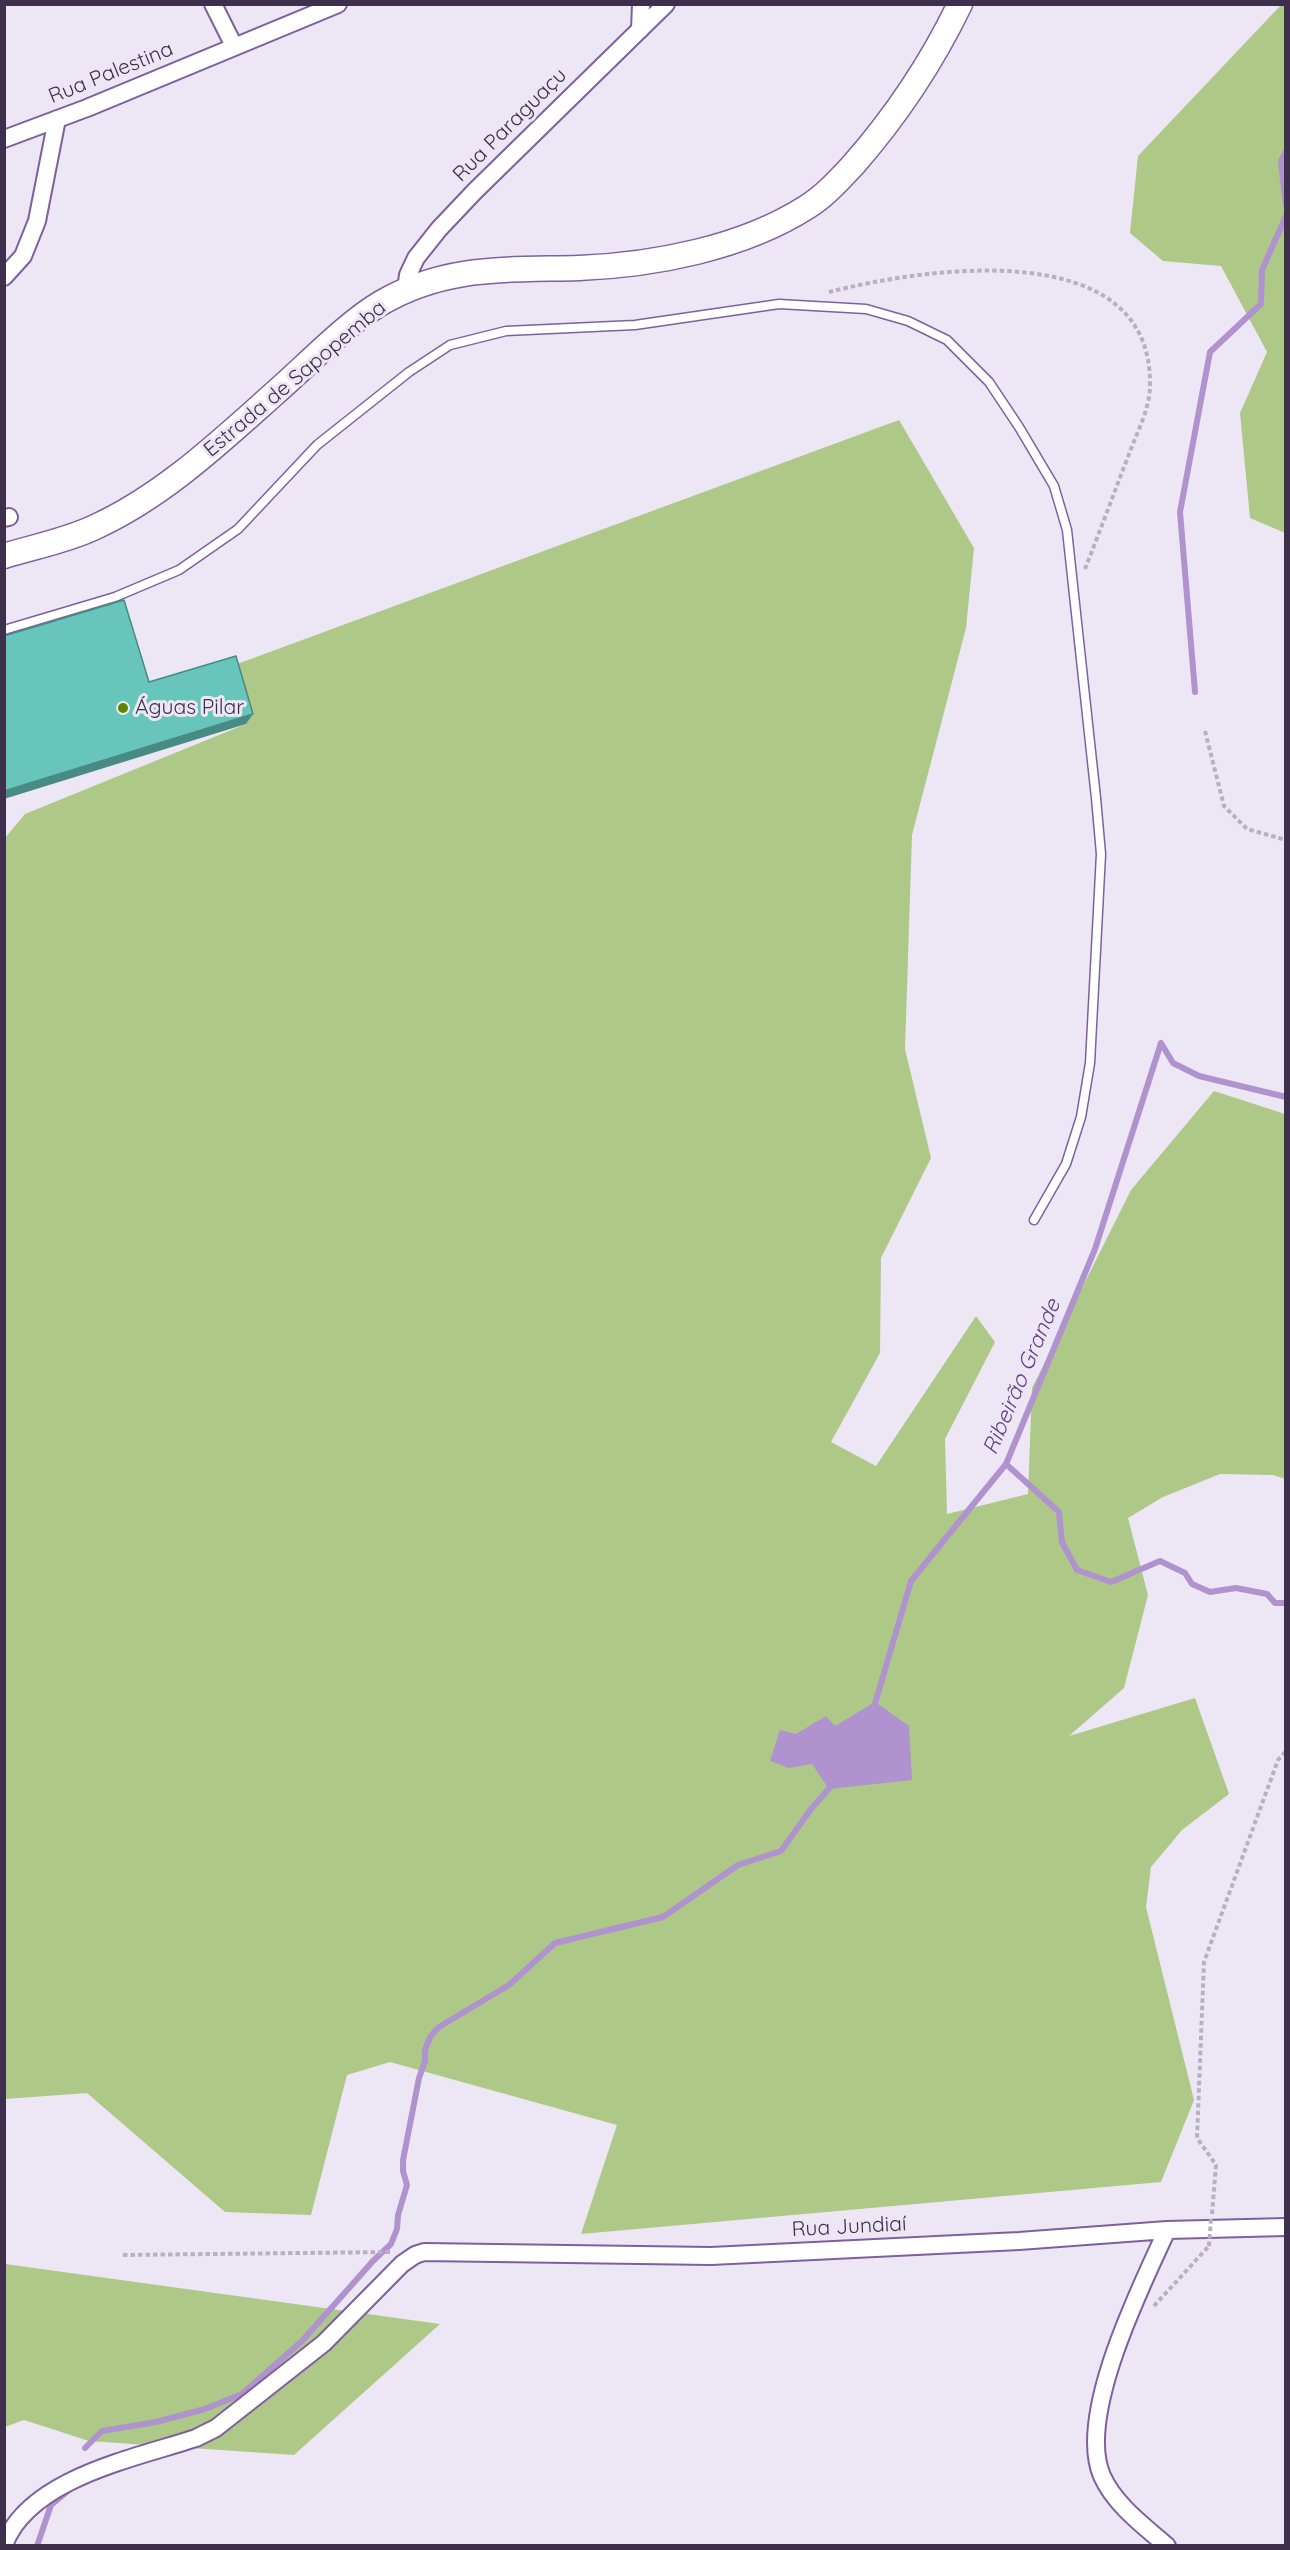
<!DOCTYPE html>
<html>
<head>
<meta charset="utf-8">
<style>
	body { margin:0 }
	#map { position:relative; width:1290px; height:2550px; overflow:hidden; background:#ede7f5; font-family:Quicksand,sans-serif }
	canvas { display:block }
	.frame { position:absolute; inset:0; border:6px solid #3e304c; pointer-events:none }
</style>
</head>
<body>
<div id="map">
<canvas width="1290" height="2550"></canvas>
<div class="frame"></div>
</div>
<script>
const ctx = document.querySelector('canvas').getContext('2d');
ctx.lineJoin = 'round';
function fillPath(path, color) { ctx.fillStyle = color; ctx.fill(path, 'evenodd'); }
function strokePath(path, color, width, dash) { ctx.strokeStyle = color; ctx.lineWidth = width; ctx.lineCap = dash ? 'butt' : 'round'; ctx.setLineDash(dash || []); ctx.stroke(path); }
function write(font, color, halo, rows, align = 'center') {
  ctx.font = font + ' Quicksand,sans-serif'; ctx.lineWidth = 6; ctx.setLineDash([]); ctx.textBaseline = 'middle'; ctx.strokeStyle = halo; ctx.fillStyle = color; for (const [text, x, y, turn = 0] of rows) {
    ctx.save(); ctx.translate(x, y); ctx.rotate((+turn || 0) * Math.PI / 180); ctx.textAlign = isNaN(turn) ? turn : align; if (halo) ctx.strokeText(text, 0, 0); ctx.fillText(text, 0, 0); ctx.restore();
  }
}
const forest = new Path2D(`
	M1281,5H1286L1285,533L1250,518L1240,413L1267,352L1221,266L1163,261L1130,233L1138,156Z
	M899,420L974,548L966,628L912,835L905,1049L931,1158L881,1258L880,1353L831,1442L876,1466L976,1316L995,1342L945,1439L947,1514L1028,1494L1032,1388L1131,1190L1214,1091L1285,1114V1479L1273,1475L1220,1474L1163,1497L1128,1518L1148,1595L1124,1688L1069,1736L1195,1698L1229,1794L1182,1830L1151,1867L1146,1907L1194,2100L1161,2182L581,2234L617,2125L390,2062L347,2075L311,2215L225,2212L87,2093L5,2099V838L25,814L246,724L229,667Z
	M5,2264L440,2324L294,2455L89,2441L24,2420L5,2427Z`);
const water = new Path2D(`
	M875,1702L909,1726L912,1780L829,1789L812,1764L789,1768L770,1761L780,1730L796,1734L826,1716L835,1726Z`);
const stream = new Path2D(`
	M1286,151L1281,161L1286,206
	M1195,692L1180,512L1210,352L1261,304L1262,270L1286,216
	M1161,1043L1173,1063L1199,1076L1286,1097
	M1006,1464L1059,1512L1062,1542L1077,1570L1111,1582L1160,1561L1185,1573L1192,1584L1210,1592L1236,1588L1267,1594L1275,1603H1286
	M874,1707L911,1581L1006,1464L1095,1249L1161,1043
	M85,2448L102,2431L156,2422L205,2409L242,2394L302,2341L373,2261L391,2244L397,2229L398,2215L407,2185L403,2171V2160L419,2078L425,2061V2050L430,2037L439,2027L509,1985L555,1943L663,1917L738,1865L781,1851L811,1809L833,1784
	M37,2546L51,2505L68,2491`);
const path = new Path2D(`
	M829,292C923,268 1152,233 1150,385C1150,409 1137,432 1129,454C1114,493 1100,531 1085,569
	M1205,731L1224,806L1247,829L1286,840
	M1212,2214L1216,2165L1197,2138L1204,1962L1278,1760L1286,1751
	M123,2255L390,2252
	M1154,2306L1209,2246`);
const service = new Path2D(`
	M4,630L115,597L179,570L238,529L317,445L409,372L450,345L506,331L635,325L779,304L866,309L908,321L947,340L989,382L1019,427L1054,486L1067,530L1096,798L1101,854L1090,1063L1081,1117L1066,1164L1034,1220`);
const minor = new Path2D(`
	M213,4L234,46
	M640,30L641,4
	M4,139L87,108L338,4
	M4,277L23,256L37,221L57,119
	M406,290L408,275L416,258L439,229L475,191L666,4
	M4,518L9,517
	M1167,2230C1141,2287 1076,2416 1102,2476C1115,2505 1144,2526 1167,2546
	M4,2545C29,2478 136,2458 196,2438L216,2428L324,2343L402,2264L415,2255L424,2252L711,2256L1019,2241L1167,2230L1286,2227`);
const secondary = new Path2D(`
	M4,556C33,547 65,541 93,528C162,497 219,443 275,393C306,366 347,323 381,303C446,265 508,270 579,268C654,265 743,248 807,207C825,196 840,179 854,164C896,116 932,62 960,4`);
const pathBridge = new Path2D(`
	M1209,2246L1211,2218`);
const shadedWall = new Path2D(`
	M253,714L246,724L4,799V791Z`);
const building = new Path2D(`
	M124,600L149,682L236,656L253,714L4,791V636Z`);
const markers = [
	[123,708,6,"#5f8402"]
];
const streetNames = [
	["Rua Palestina",111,73,-22],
	["Rua Paraguaçu",510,125,-45],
	["Estrada de Sapopemba",295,379,-40],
	["Rua Jundiaí",849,2227,-3]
];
const poiNames = [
	["Águas Pilar",135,708]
];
const waterNames = [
	["Ribeirão Grande",1022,1377,-67]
];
fillPath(forest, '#adc887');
fillPath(water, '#b092ce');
strokePath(stream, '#b092ce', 6);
strokePath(service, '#7f5f9e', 11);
strokePath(minor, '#7f5f9e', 20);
strokePath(secondary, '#7f5f9e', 27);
strokePath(path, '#b8b0c2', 4, [4.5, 3]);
strokePath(service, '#fff', 8);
strokePath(minor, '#fff', 16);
strokePath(secondary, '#fff', 24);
strokePath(pathBridge, '#b8b0c2', 4, [4.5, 3]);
fillPath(shadedWall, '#488a84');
fillPath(building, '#67c5bc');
strokePath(building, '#488a84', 1.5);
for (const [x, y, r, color] of markers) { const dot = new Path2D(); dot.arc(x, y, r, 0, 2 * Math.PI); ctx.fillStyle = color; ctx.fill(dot); strokePath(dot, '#ede7f5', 2); }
write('21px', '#3e304c', '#ede7f5', streetNames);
write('21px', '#3e304c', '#ede7f5', poiNames, 'left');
write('italic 22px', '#653e87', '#ede7f5', waterNames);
</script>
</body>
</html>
